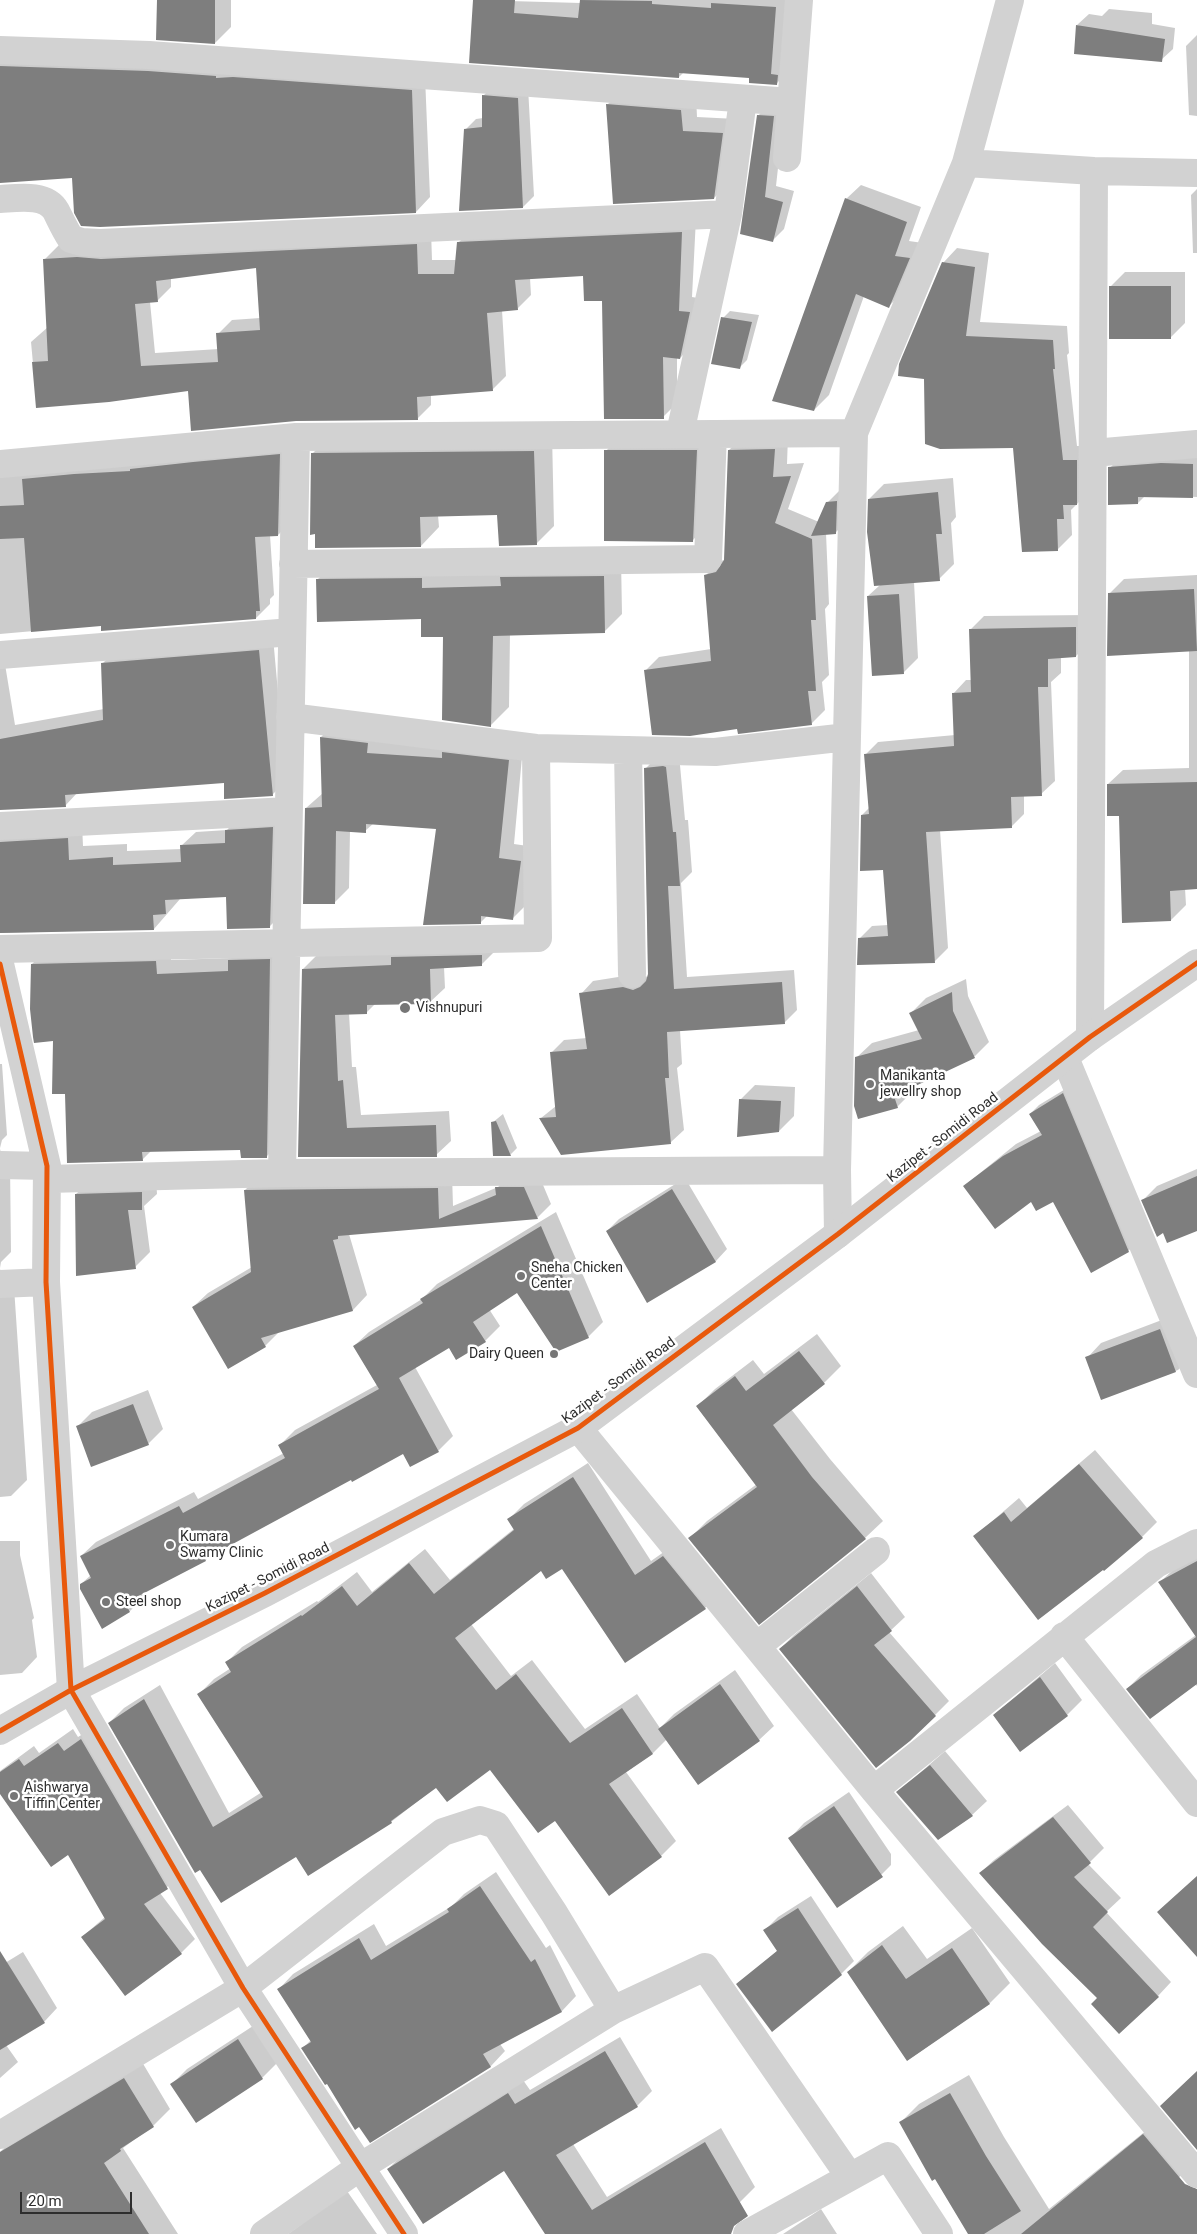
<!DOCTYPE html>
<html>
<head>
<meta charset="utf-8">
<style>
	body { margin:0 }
	#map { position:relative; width:1197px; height:2234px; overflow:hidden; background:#fff; font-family:Roboto,sans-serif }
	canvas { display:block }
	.scale { position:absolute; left:20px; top:2192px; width:112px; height:22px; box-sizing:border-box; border:2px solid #2d2d2d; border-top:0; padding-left:6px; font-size:15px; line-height:18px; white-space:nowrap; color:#2d2d2d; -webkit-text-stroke:4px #fff; paint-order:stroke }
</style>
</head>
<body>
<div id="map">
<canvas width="1197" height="2234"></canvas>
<div class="scale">20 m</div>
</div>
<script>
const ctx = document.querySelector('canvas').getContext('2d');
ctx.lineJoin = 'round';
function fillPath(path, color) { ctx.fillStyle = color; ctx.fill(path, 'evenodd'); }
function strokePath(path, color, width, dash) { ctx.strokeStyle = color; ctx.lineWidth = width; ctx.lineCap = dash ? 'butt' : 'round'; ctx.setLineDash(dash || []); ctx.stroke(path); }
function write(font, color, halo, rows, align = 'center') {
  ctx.font = font + ' Roboto,sans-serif'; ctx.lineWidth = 5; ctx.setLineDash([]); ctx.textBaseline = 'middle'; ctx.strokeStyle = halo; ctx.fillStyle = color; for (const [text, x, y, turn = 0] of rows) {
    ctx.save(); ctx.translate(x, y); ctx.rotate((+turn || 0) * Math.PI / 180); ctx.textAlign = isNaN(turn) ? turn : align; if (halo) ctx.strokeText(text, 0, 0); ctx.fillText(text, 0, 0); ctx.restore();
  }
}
const shadow = new Path2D(`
	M158,0H231V27L215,43Z
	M474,0L581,3V0H790L791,69L776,84L751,77L684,72L679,77Z
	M1109,9L1152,13V24L1175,28L1173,49L1161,60L1077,25L1089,14L1102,16Z
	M1197,35V116L1189,115L1186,46Z
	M0,44L425,76L430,197L416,212L73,177L0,182Z
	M494,85L528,87L534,196L523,207L460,209L465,130L476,119L483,118V96Z
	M622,90L696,95L697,117L737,119L729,183L714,198L607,105Z
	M769,104L785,105L776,186L794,191L784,229L772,241L741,233L758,116Z
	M861,185L921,207L909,241L923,243L903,292L888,307L864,296L829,395L814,410L846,199Z
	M1197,189V253H1193L1191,195Z
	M696,218L692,297L704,299L694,344L680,358H677V403L663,417L604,300L585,274L530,278L531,295L517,309L502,310L506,376L492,390L431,394V405L417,419L189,389L37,407L31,342L48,327L45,259L59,245L431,230L432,260H457L458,243L472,229ZM257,267L260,318L232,320L218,334L219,349L155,353L150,302L157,301L171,287V278Z
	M957,248L989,253L980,322L1067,326L1069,353L1067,355L1077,446H1091V490L1071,510L1072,535L1057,550L1014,447L940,448L943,263Z
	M1125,272H1185V323L1170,338L1110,287Z
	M730,311L759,315L747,360L740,367L723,318Z
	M552,433L554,526L536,544L498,514L438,515L439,527L421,546L316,533L313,453L331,435Z
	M711,435L707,525L693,540L606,451L620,436Z
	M743,436H788L787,464L804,463L788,509L819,522L827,503L842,488L850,518L835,533H826L829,604L825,609L829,675L822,682L825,710L811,724L739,728L645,671L659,657L711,649L706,575L720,561L725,560L729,450Z
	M294,441L292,521L278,535H270L274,595L270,599V604L256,618L102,625L0,634V469Z
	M1197,453V497L1146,495L1138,503L1110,468L1120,457Z
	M953,478L956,517L951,523L954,564L939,579L914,582L918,658L903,673L868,596L880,585L869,499L884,484Z
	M621,558L622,614L604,632L510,634L509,707L491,725L444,636L422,618L317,580L335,562Z
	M1197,575V887L1185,888L1186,905L1171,920L1108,784L1123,770L1189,768V650L1109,594L1124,579Z
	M1089,615V643L1076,656L1061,657V673L1051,682L1055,781L1041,794L1024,795V814L1011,827L940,830L948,948L935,961L859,939L872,926L888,925L884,869L862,815L870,807L865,755L878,742L955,735L953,694L966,680H972L970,630L984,616Z
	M273,637L286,781L272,795L225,782L78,792L65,806L0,809V646L3,652L15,725L104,709L103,663L117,649Z
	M336,722L523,746L514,844L535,847L527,904L512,919L488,915L481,922L437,828L374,823L365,831H350L349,888L334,903L306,808L323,793L321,737Z
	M679,754L685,820H688L692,872L681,883L687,977L794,970L797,1010L784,1023L680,1030L682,1064L677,1068L684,1130L671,1142L562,1154L541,1118L556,1106L551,1053L564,1040L587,1038L581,994L593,981L637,974L648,977L645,769L658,756Z
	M287,814L284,912L269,927L228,895L180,899L154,929L0,933V832L82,824L83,846L127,844V851L182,849L181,846L196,832L227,830L240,816Z
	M284,945L281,1142L266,1157L241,1149L152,1150L142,1160L66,1093L54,1040L32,964L46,950L170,947L171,960L232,958Z
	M496,950L482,964L444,967L445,988L430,1002L375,1004L366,1013H349L352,1067H356L361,1115L449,1111L451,1141L436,1155L299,1156L303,969L317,955Z
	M966,979L968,996L989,1042L975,1056L910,1087L912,1092L897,1107L856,1058L872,1043L919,1030L911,1013L926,998Z
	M0,1064H2L7,1135L2,1140L0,1148Z
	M755,1085L795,1087L794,1116L779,1131L740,1100Z
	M1072,1085L1138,1242L1128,1251L1054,1200H1032L964,1186L1016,1144L1041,1131L1030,1114L1039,1105Z
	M503,1114L517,1148L510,1155L492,1123Z
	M0,1149L2,1157L10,1163L11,1252L1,1262L0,1268Z
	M1197,1169V1229L1164,1231L1143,1200L1157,1186Z
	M538,1173L551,1204L537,1218L349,1234L367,1295L353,1310L280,1331L265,1346L228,1368L193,1307L208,1293L252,1267L245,1190L259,1176L452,1174L453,1206L498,1187L511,1174Z
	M156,1178L157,1194L144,1206L150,1252L135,1267L76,1194L91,1180Z
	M685,1178L727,1249L716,1261L648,1301L607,1231L619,1219Z
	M556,1212L603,1322L588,1337L517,1291L489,1309L500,1326L485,1341L449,1346L415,1367L453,1436L438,1451L403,1452L351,1478L211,1554L206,1560L142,1593L144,1597L130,1611L81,1584L91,1575L81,1556L96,1542L194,1492L198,1499L284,1453L280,1445L295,1430L377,1385L354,1346L369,1332L422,1299L437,1284Z
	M0,1269L3,1277L14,1287L27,1480L11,1496L0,1497Z
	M1175,1315L1193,1355L1178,1370L1101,1399L1087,1358L1101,1343Z
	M817,1334L841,1366L824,1383L791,1409L830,1459L883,1521L865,1538L759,1623L690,1538L707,1521L757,1484L697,1407L715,1389L753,1360L764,1374Z
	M148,1390L163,1429L148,1444L77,1427L92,1412Z
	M1095,1450L1157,1522L1142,1537L975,1536L1019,1498L1027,1508Z
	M588,1463L651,1561L678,1542L720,1593L705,1608L562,1567L541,1569L471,1624L511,1676L532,1660L585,1729L637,1694L660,1728L674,1714L735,1670L774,1726L759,1740L667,1739L653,1753L626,1772L676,1841L661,1856L609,1894L555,1820L490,1769L436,1787L391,1822L297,1855L221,1902L109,1723L124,1708L160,1685L229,1813L262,1792L199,1694L214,1679L231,1668L227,1662L242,1647L317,1601L318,1602L357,1572L372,1592L425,1549L450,1580L515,1528L509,1519L524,1504Z
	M0,1541H20V1555L34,1618L32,1620L37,1657L22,1673L0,1675Z
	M1197,1556V1686L1195,1684L1127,1689L1141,1675L1196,1635L1160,1582L1174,1569Z
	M871,1573L905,1617L889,1632L949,1701L935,1715L780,1649L794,1635Z
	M1055,1663L1082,1700L1067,1715L1021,1750L994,1715Z
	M96,1726L182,1874L160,1893L195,1939L181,1953L82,1937L105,1917L68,1854L0,1792V1771L34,1746L39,1753L73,1729L78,1737Z
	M945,1751L987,1801L972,1815L898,1792Z
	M849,1792L891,1854V1865L876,1880L790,1838L804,1823Z
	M1068,1805L1104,1848L1088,1864L1121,1898L1106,1912L1171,1982L1158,1996L980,1873L994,1860Z
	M496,1872L546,1948L550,1945L576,1996L562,2011L500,2044L505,2051L491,2066L370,2141L303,2048L311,2040L279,1989L293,1974L374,1924L386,1946L452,1906L464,1894Z
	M811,1896L854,1961L841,1974L738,1985L778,1950L765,1930L778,1917Z
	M903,1926L927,1959L972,1928L1010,1983L990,2003L908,2060L848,1972L868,1952Z
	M23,1952L57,2008L44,2022L6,2045L18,2062L0,2078V1966Z
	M253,2026L277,2063L262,2078L172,2084L187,2069Z
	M620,2037L652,2091L637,2106L573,2144L607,2197L721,2128L755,2187L740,2202L685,2234H547L504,2169H388L403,2154L523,2080L530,2090Z
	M142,2062L170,2109L153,2126L123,2148L178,2234H0V2152L17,2136Z
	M969,2075L1004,2137L1049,2209L1163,2117L1197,2160L1120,2234H969L901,2122L919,2104Z
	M347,2191L377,2234H288Z
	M821,2209L837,2234H783Z`);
const building = new Path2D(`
	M157,0H215V44L156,40Z
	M473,0H515L514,13L578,18L580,0L652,1V4L711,8V3L776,7L771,74L778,75L777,85L749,83V78L679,73V78L469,63Z
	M1076,25L1165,39L1162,62L1074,54Z
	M0,66L148,71L216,76V78L233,77L412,90L416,213L100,227L81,226L74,213L72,178L0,183Z
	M482,95L518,98L523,208L459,211L464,129L482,127Z
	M606,104L681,110L683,131L723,133L714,199L613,204Z
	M757,115L774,116L765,197L783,202L773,242L740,234Z
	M845,198L907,222L895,256L910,258L889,308L856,294L814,411L772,401Z
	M682,232L679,311L690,312L680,359L663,357L664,419H604L602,301H584L583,276L515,280L518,310L487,313L493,391L417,397L418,420L296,421L191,431L188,391L109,402L36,408L32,362L48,361L43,259L77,257L101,259L417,244L418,274H454L457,242ZM256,268L260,330L216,333L218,362L141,366L135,304L158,302L156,281Z
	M942,262L975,267L966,336L1053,340L1055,369H1053L1063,460H1077V505H1063L1064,519H1057L1058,551L1022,552L1013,448L940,449L925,444L924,379L898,376L899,364Z
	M1109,286H1171V339H1109Z
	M721,317L752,322L740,369L711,364Z
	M775,449L773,477L791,476L775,523L812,539L816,620H811L816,691H808L812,725L738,734L737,729L690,736L652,735L644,670L711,661L704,575L716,572L724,560L728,450Z
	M697,450L693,542L604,541V450Z
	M534,451L537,545L499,546L497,515L420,517L421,547L315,548V534L310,535L311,453Z
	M280,454L278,536L255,537L260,611H256V619L101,631V626L31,632L24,538L0,539V506L24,505L22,479L74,474L130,471V469L193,462Z
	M1161,463L1193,464V498L1138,497V504L1108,505V467Z
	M938,492L942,534H936L940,581L874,586L867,532L868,499Z
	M837,501L836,534L811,536L826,502Z
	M604,576L605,633L493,636L491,727L442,720L443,637H421V619L317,622L316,579L422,578V588L501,586L500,577Z
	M1194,589L1197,651L1107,656L1108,593Z
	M899,594L904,674L872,676L867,596Z
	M1076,627V657L1048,659V687H1038L1042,796L1011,797L1012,828L926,832L935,963L857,965L858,938L888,936L883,870L860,871L861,815L869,814L864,754L954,746L952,693L971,692L969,629Z
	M259,650L273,796L224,799V783L65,795L66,807L0,810V739L103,720L101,663Z
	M320,737L368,743L367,753L442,758V752L509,760L499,858L521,861L513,920L481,916V924L423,925L436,829L366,824V833L336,831L335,904H303L305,808L322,807Z
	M663,766L666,767L673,832H676L680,886H668L674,989L782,982L785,1024L667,1032L669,1078H665L671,1144L561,1155L539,1118L556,1117L550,1052L587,1049L579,993L623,987L633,990L640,987L646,981L648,974L644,768Z
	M1197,782V889L1170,891L1171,921L1122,923L1119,816H1107V784Z
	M273,827L270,928L227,929L226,897L165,900L166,914L153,915L154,930L0,933V842L68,838L69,860L113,857V865L181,862L180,845L225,843V830Z
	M482,955V966L430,969L431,1004L367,1005V1014L335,1015L338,1081L343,1080L347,1128L436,1125L437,1157H298L302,969L391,965V957Z
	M270,959L267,1158H241L240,1150L142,1152L143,1161L67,1163L65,1094H52L53,1041L34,1043L33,1037L30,1009L31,964L156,961L157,974L228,971V960Z
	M952,992L953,1011L975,1058L894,1096L898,1108L858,1119L854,1106L855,1057L922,1039L909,1013Z
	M1063,1093L1129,1252L1091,1273L1053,1202L1036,1211L1031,1202L995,1229L963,1186L1003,1156L1042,1135L1029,1114Z
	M739,1099L781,1101L779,1132L737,1137Z
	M496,1121L511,1156H493L491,1122Z
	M1197,1176V1231L1167,1243L1163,1233L1157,1237L1141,1200Z
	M495,1187H524L538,1219L338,1236V1239L333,1240L353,1311L261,1338L266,1347L228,1369L192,1307L251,1272L244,1190L438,1188L439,1219L496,1195Z
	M672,1189L716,1262L647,1303L606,1231Z
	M142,1192V1210H128L136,1269L76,1276L75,1194Z
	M541,1226L589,1338L556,1352L517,1293L473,1322L486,1342L456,1360L449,1348L399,1378L439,1452L410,1467L403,1454L352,1482L351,1480L205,1559L206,1561L125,1603L130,1612L102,1629L80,1589V1584L91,1578L80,1556L179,1506L183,1513L285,1458L278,1445L379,1389L353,1346L423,1303L420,1299Z
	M1160,1329L1176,1372L1101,1400L1085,1357Z
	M799,1351L825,1384L773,1425L812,1477L866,1539L759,1625L688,1538L757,1487L696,1406L735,1376L746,1391Z
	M133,1404L149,1445L91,1467L76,1426Z
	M1079,1464L1143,1538L1104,1571L1103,1570L1038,1620L973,1536L1004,1512L1011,1522Z
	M573,1477L635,1575L663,1556L706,1609L625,1663L562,1569L546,1579L541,1571L455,1638L496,1690L516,1674L570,1743L622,1708L653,1754L609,1784L662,1857L609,1896L555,1821L538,1833L490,1770L447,1802L436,1788L391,1821L392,1823L308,1876L296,1857L221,1903L200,1870L195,1873L108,1723L144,1699L213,1827L263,1797L197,1694L231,1672L225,1662L301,1615L302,1616L342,1586L357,1606L409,1563L434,1594L514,1530L507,1519Z
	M1197,1561V1684L1150,1719L1126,1689L1196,1637L1158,1582Z
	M857,1586L892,1631L874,1645L936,1716L910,1741L876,1768L779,1649Z
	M1040,1677L1068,1716L1020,1752L993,1715Z
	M720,1684L760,1741L698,1785L658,1729Z
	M81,1739L168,1889L144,1904L182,1954L125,1996L81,1937L105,1919L68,1855L51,1867L0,1794V1772L19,1759L24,1766L58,1743L64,1751Z
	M930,1765L973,1816L938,1840L896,1792Z
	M834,1806L883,1877L837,1908L788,1838Z
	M1053,1817L1091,1863L1074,1877L1108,1912L1093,1927L1159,1997L1119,2034L1091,2004L1097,1998L1042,1944L979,1873Z
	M1197,1876V1957L1157,1912Z
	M480,1886L531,1962L535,1959L562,2012L483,2054L491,2067L370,2143L359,2127L355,2130L327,2084L325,2085L303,2051L301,2048L311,2042L277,1989L359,1938L371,1960L449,1912L447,1909Z
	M798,1908L842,1975L772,2032L736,1984L777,1951L763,1930Z
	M882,1945L906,1979L952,1948L990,2004L907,2061L847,1972Z
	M0,1951L45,2023L0,2050Z
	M238,2039L263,2079L196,2123L170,2084Z
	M605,2051L638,2107L556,2155L592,2210L705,2142L748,2216L734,2226L731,2234H545L504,2171L423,2224L387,2169L508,2093L515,2104Z
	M1197,2071V2150L1160,2106Z
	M124,2078L154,2127L120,2149L121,2151L104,2163L149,2234H0V2152Z
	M950,2093L986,2156L1021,2211L984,2234H968L935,2179L932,2181L899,2122Z
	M1143,2134L1185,2184L1197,2189V2234H1021Z`);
const minor = new Path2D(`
	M0,50L149,55L791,102
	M787,158L799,0
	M966,163L1094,171L1197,173
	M0,199C17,198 46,193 56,211C61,221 65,230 71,239L82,242L100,243L728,214
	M680,433L728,214L743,99
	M1093,453L1197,444
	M0,464L296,437L854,433
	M293,564L708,559L713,434
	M0,655L292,632
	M290,717L536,748L715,752L847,737
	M628,750L632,974
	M0,826L288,811
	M0,949L538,938L536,748
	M0,964L47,1166L46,1282L71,1690L243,1988L404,2234
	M1090,1037L1094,171
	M1065,1058L1197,1374
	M0,1165L47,1166
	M282,1173L296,437
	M47,1179L282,1173L837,1170
	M838,1234L837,1170L854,433L966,163L1010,0
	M0,1284L46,1282
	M578,1428L874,1790L1197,2174
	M1064,1636L1197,1803
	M757,1646L876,1551
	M874,1790L1156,1564L1197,1543
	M0,2135L243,1988L443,1832L480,1820L496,1825L554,1913L613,2010
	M264,2234L360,2167L613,2010L705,1967L850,2177
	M747,2234L888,2156L939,2234`);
const tertiary = new Path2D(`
	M0,1731L71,1690L265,1593L578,1428L838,1234L1090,1037L1197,963`);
const cycleway = new Path2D(`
	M0,964L47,1166L46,1282L71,1690L243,1988L404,2234
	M0,1731L71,1690L265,1593L578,1428L838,1234L1090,1037L1197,963`);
const markers = [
	[405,1008,6,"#767676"],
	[870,1084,5,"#767676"],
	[521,1276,5,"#767676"],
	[554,1354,5,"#767676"],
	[170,1545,5,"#767676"],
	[106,1602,5,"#767676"],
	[14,1796,5,"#767676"]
];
const poiNames = [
	["Vishnupuri",416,1008],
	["Manikanta",880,1076],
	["jewellry shop",880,1092],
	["Sneha Chicken",531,1268],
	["Center",531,1284],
	["Dairy Queen",544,1354,"right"],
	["Kumara",180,1537],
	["Swamy Clinic",180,1553],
	["Steel shop",116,1602],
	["Aishwarya",24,1788],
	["Tiffin Center",24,1804]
];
const streetNames = [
	["Kazipet - Somidi Road",943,1138,-38],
	["Kazipet - Somidi Road",619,1381,-36],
	["Kazipet - Somidi Road",268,1578,-27]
];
fillPath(shadow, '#0003');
fillPath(building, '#7e7e7e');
strokePath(minor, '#d2d2d2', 28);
strokePath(tertiary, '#d2d2d2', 28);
strokePath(cycleway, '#e8590c', 5);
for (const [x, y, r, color] of markers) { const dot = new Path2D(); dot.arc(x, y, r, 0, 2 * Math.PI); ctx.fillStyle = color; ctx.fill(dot); strokePath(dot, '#fff', 2); }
write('14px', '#2d2d2d', '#fff', poiNames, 'left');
write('14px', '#2d2d2d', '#fff', streetNames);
</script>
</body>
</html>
